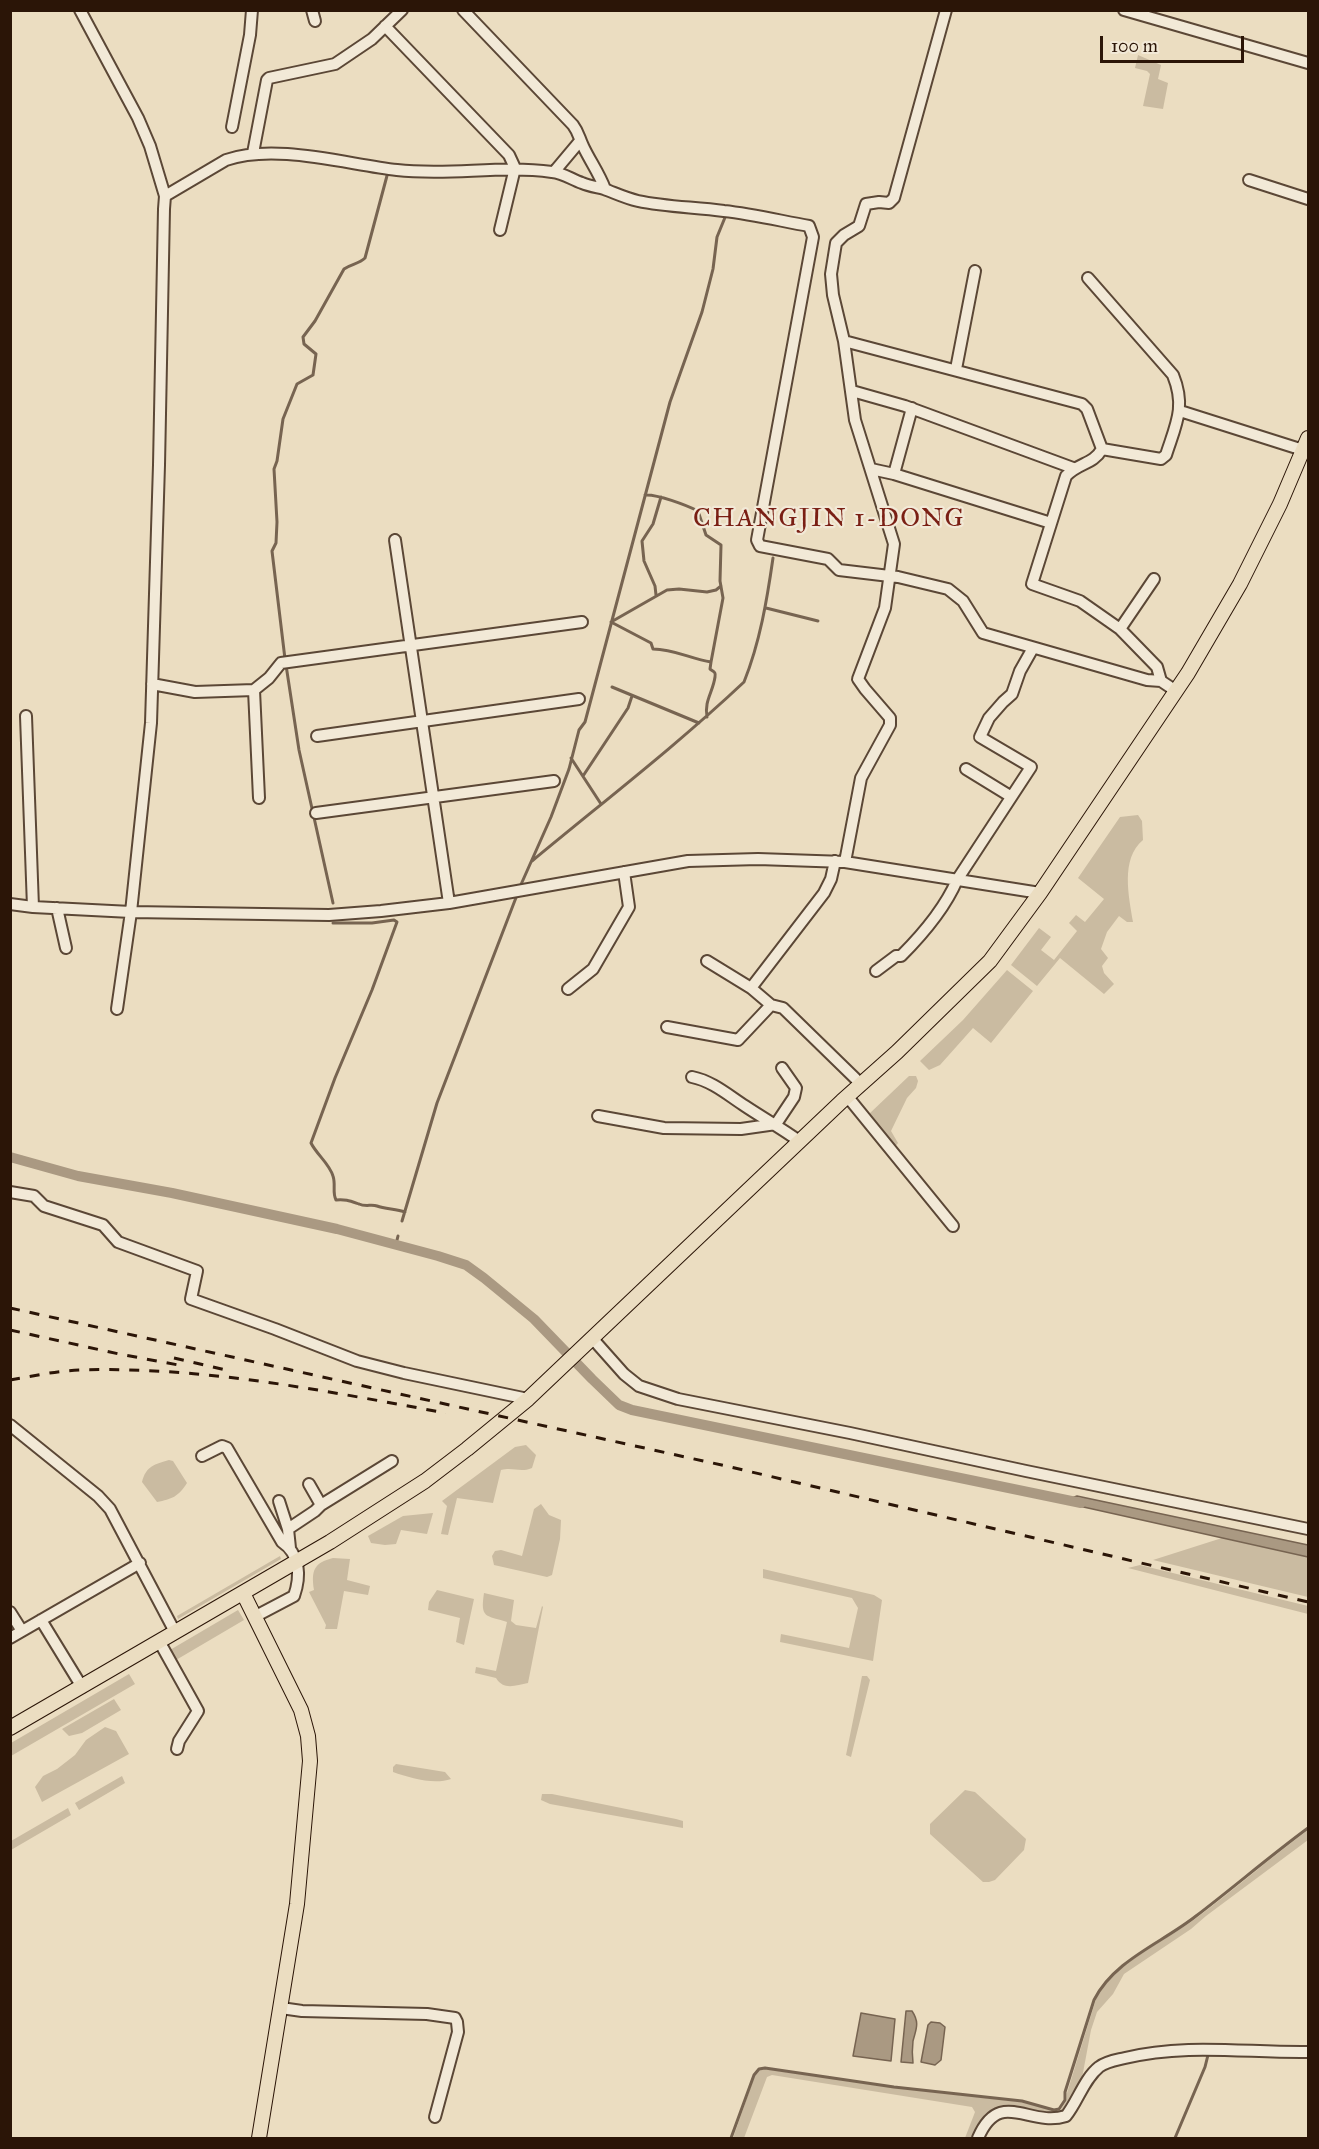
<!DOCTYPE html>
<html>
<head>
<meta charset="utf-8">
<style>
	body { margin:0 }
	#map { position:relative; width:1319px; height:2149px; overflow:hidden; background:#ebddc1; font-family:"IM FELL Great Primer",serif }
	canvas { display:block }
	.frame { position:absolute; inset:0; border:12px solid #2b1507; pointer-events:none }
	.scale { position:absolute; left:1100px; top:36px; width:144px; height:27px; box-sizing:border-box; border:3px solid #2b1507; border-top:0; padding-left:8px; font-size:18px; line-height:21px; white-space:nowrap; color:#2b1507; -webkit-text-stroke:4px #f2e9d7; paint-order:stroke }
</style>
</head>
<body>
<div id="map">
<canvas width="1319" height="2149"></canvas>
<div class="frame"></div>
<div class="scale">100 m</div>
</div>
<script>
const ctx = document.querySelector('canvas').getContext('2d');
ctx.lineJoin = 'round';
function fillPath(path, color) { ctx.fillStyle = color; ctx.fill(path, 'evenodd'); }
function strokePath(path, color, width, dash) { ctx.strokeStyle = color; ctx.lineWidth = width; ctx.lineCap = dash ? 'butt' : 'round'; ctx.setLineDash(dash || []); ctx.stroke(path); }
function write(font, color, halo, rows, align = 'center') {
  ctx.font = font + ' "IM FELL Great Primer",serif'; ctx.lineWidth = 4.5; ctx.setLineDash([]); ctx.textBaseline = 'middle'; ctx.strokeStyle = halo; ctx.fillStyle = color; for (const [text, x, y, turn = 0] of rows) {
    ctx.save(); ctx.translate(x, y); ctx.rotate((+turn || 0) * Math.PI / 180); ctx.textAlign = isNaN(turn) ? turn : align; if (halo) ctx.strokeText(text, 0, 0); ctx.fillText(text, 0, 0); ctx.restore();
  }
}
const green = new Path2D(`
	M1138,55L1161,65L1158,79L1168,83L1163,109L1143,106L1150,74L1147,71L1135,68Z
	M1138,815L1142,821L1143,840C1120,859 1129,897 1133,922H1127L1119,916L1107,932L1101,949L1108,958L1102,966L1104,973L1114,984L1104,994L1060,958L1037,986L1011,965L1039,928L1051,937L1041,950L1054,960L1077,931L1069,923L1076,915L1085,922L1104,899L1078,878L1120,817Z
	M1007,970L1033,991L991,1043L973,1028L940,1065L929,1070L920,1061L963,1020Z
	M909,1076H916L918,1081L916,1088L907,1098L891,1131L898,1143L894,1148L877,1130L869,1114Z
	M526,1445L536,1455L532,1468C520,1473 514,1467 501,1470L493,1503L457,1498L448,1535L441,1534L447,1506L442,1501L515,1447Z
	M169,1460L173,1461L187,1483C178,1497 172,1499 157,1502L142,1482C146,1466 155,1464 169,1460Z
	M541,1504L549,1515L561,1520L560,1539L552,1575L547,1577L494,1565L492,1556L495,1551L501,1550L522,1556L534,1509Z
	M433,1513L427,1534L401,1530L396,1544L385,1545L371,1543L368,1536L403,1516Z
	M1222,1538L1308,1557V1597L1153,1560Z
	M280,1556L281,1559L178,1619L177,1616Z
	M333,1558L350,1559L347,1580L370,1586L368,1595L344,1591L337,1629H325L326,1625L309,1592L314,1590C311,1570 314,1563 333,1558Z
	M1140,1565L1308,1606V1614L1128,1568Z
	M763,1569L874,1595L882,1600L873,1661L780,1642L781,1634L849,1648L858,1608L852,1598L763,1578Z
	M437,1590L474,1599L464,1645L456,1642L460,1618L428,1610L429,1602Z
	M484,1593L514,1600L511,1621L516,1625L536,1628L542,1606L543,1607L528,1683C516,1685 504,1691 496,1678L475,1673L476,1667L496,1671L507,1622C486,1615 480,1619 484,1593Z
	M238,1610L244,1620L176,1660L170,1650Z
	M129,1674L135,1684L11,1756V1743Z
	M862,1676H867L870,1680L851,1757L846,1755Z
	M114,1699L121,1710L82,1733L69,1736L62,1729Z
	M105,1727L116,1731L129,1754L42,1802L35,1787L43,1776L57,1769L75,1755L86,1740Z
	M396,1764L445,1772L451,1779C434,1785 410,1778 393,1772V1767Z
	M122,1776L125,1783L79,1810L75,1803Z
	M965,1790L975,1792L1026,1839L1024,1850L995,1880L989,1882H983L930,1834V1824Z
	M542,1794H552L676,1819L683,1821V1828L550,1804L541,1800Z
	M68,1808L71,1815L11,1850V1841Z
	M1308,1830V1840L1206,1916L1191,1929L1124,1974L1113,1994L1097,2012L1091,2030L1082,2078L1085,2081L1066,2110L1060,2114L1047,2115L1007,2105L995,2108L985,2119L976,2138H965L975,2112L972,2107L772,2075L767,2077L744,2138H733L755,2075L759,2070L765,2069L895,2088L1022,2102L1055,2111H1060L1067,2100V2093L1096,1999C1112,1965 1165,1941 1195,1919C1234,1890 1270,1858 1308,1830Z`);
const water = new Path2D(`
	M1077,1496L1308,1545V1557L1061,1502Z
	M906,2011H912C920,2023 916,2029 913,2041C912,2049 912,2055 913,2063L901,2062Z
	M861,2013L895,2019L891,2061L853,2056Z
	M931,2022L940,2023L945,2027L941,2060L935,2065L921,2062L928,2025Z`);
const stream = new Path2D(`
	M645,495C657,494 686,505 698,511L706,535L721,545L720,581L723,598L711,662L710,669C714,672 716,672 715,677C713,692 704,701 707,717
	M656,595L655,586L644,561L642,541L653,524L661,497
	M766,608L818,621
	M611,622L667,590L679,589L707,592L716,590L721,586
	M611,622L651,643L653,649C674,649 691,659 711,662
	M285,659L272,551L276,543L277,522L274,469L277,461L283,419L297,384L313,375L316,354L304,344L303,337L315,321L344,269C351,264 359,264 365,258L388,172
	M286,665L299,750L333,903
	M612,687L699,723
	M571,758L601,804
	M583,776L628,708L632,696
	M532,861C603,802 676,746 744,682C760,642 767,600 773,558
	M519,889L551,817L569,769L579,730L585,722L670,402L702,312L713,269L717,237L726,215
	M333,923H372L394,920L397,922L372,990L335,1078L311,1143C317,1155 329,1163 333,1176C336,1185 332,1192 336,1200C345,1199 350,1201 359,1204C365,1207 372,1204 377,1206C385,1209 396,1209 405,1212
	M402,1221L437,1103L517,895
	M396,1244L398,1236
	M731,2138L754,2075L759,2069L765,2068L894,2087L1022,2101L1054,2110L1059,2109L1065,2100V2092L1094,2000C1114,1960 1162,1943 1196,1916C1234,1887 1270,1856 1308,1828
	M1175,2138L1205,2067L1208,2055`);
const canal = new Path2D(`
	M10,1157L78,1176L172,1193L337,1229L438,1256L466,1265L484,1278L534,1319L592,1379L619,1405L632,1410L1081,1503`);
const minor = new Path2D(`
	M80,10L138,118L150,146L165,196
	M312,10L315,21
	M463,10L573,125C579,133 579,138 583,146C590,161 599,173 605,189
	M1124,10L1308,63
	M385,26L509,155L515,168L500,230
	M232,127L250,35L252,10
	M253,153L267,80L269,78L335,64L372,39L402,10
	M554,172L580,141
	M1249,180L1308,199
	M844,341L1082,404L1087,409L1102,449L1161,459L1166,455C1176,424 1186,407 1173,375L1088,278
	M956,369L975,271
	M852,391L905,406L1073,468
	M1180,411L1303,450
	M1102,449C1093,465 1079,462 1066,476L1032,584L1080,601L1120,629L1154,579
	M871,469L894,474L1051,523
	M894,474L912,408
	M395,540L449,903
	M1120,629L1157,667L1161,681
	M152,684L195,692L254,690L269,678L281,663L582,622
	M254,690L259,798
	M26,716L33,907
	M317,736L579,699
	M966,769L1010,796
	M316,813L554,781
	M845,862L861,778L890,725V718L865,689L858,679L885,608L894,544L855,420L844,341L833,295L831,274L836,243L844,235L859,226L866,204L879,202L889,203L894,198L946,10
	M10,904L33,907L131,912L329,915L381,911L449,903L688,861L758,859L845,862L1040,893
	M57,908L66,948
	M707,961L751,988L771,1005
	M876,971L896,956H901C923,934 945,908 957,880L1031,767L980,737L989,718L1003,702L1012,694L1020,671L1033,648
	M751,988L824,893L831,879L835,861
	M568,989L593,969L629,907L624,872
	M117,1009L131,912L151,723L159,465L164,209L165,196L226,160C275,143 345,164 397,170C449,176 500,165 552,172C563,173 571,179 582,183C589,186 596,187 604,189C615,193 625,198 638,201C666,207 695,207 724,211C752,214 781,221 809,226L813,237L757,540L760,546L828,559L839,570L898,577L948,589L963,601L983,633L1147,680L1161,681L1176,691
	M667,1027L738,1040L771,1005L783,1008L861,1084
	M692,1077C712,1081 728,1095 745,1106C763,1118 781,1128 799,1141
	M847,1096L953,1226
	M598,1116L664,1128L741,1129L776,1124L794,1097L796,1088L782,1068
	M10,1192L34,1196L44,1206L103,1225L118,1242L197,1271L191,1299L275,1329L357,1361L404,1373L528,1399
	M592,1338L624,1374L639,1386L678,1399L850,1433L1026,1471L1308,1529
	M10,1425L98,1496L110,1509L175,1632
	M202,1456L222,1446L227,1448L282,1542C300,1554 301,1576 294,1596L256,1616
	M279,1501L288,1529L290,1548
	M321,1505L392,1461
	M288,1529L315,1511L321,1505L309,1484
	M10,1612L22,1631
	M41,1620L82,1687
	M10,1638L140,1563
	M159,1641L198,1711L179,1741L177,1749
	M281,2008L302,2011L427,2014L455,2018L457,2022L458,2032L435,2117
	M978,2138C1000,2087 1029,2128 1066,2116C1078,2101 1084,2079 1099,2067C1107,2061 1117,2060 1125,2058C1186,2043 1247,2053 1308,2052`);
const major = new Path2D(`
	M243,1593L301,1710L308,1736L310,1761L297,1904L259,2138
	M10,1728L330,1542L425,1481L467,1449L528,1399L842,1101L897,1052L990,961L1040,893L1188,673L1240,584L1280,504L1308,438`);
const rail = new Path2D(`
	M10,1308L726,1466L1308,1602
	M10,1330L119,1354L184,1366
	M174,1358L230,1371
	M10,1380C33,1376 56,1371 79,1370C203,1366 325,1391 446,1413`);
const quarterNames = [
	["CHANGJIN 1-DONG",829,520]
];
fillPath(green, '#cabba1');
fillPath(water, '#aa9982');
strokePath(water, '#776451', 1.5);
strokePath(stream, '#776451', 3);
strokePath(canal, '#aa9982', 10);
strokePath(minor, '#5b4736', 14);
strokePath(major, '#2b1507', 16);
strokePath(minor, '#f2e9d7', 10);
strokePath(major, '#ebddc1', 14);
strokePath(rail, '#2b1507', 3, [10, 10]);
ctx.letterSpacing = '1.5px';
write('26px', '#7a1f14', '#f2e9d7', quarterNames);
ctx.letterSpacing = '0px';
</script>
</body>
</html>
